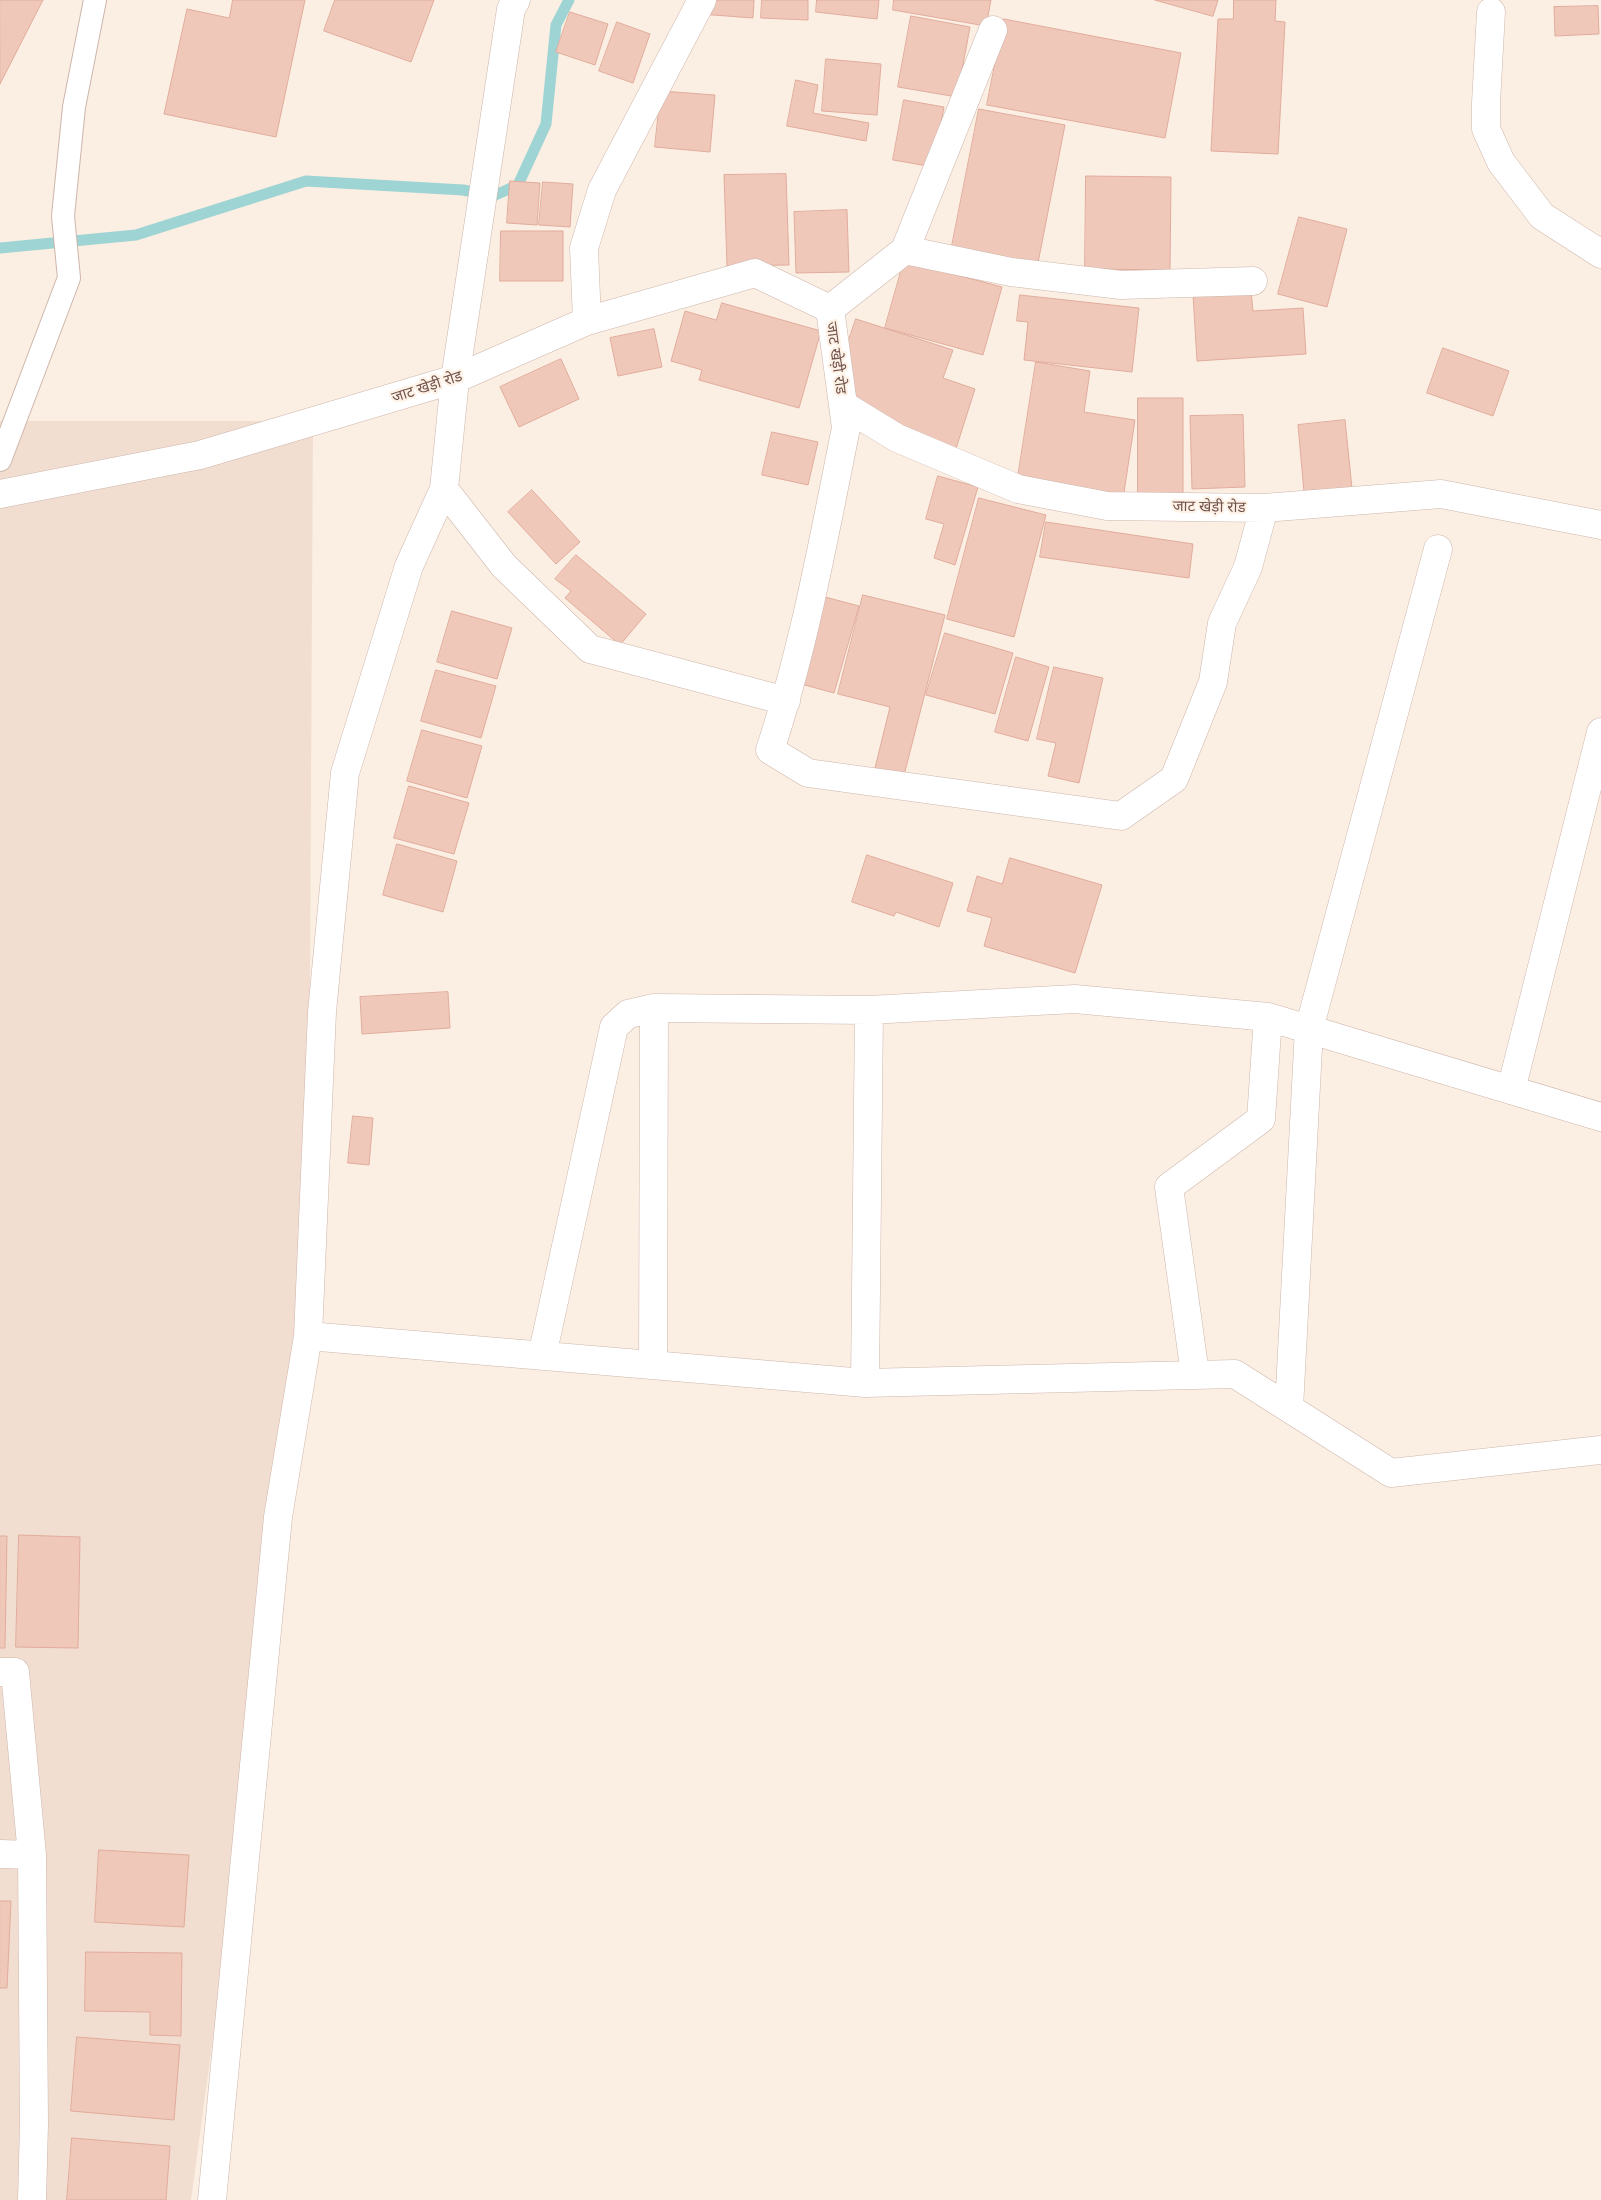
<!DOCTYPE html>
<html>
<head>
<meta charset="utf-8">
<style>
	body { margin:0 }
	canvas { display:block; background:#fbeee2 }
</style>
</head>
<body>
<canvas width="1601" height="2200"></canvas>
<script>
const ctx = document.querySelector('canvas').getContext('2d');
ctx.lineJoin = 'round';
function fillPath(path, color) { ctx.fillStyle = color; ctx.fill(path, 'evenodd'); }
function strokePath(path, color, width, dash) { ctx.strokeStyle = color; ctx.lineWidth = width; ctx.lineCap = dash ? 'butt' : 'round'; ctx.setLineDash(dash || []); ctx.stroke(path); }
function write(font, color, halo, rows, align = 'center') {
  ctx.font = font + ' Quicksand,"Noto Sans Devanagari",sans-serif'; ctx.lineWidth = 4.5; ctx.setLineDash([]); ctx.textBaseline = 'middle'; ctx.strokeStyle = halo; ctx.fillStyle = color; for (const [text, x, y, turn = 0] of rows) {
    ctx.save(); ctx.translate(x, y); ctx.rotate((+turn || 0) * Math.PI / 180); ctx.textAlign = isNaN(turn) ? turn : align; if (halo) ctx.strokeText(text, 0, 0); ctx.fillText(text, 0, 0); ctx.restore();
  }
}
const residential = new Path2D(`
	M0,421H313L308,1336L191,2200H0Z`);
const stream = new Path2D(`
	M0,248L136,235L306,181L463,190L493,196L518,185L546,124L556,25L569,0`);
const building = new Path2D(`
	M0,0H43L0,84Z
	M233,0H305L276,137L164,114L187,9L229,18Z
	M335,0H434L411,62L324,31Z
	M709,0H754L753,18L700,14Z
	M762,0H808V20L761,18Z
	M817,0H879L877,19L816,12Z
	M894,0H991L986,26L893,10Z
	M1155,0H1218L1213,16Z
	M1234,0H1276L1275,21L1285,22L1278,154L1211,151L1218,19H1233Z
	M1598,6L1599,34L1555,36L1554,7Z
	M570,12L608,24L595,65L556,52Z
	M911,16L970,27L957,97L898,87Z
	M1004,19L1181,53L1165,138L987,105Z
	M617,22L650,34L633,83L599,71Z
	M826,59L881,64L877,115L822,111Z
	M796,80L818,85L813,113L869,123L866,141L787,126Z
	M661,91L715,95L710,152L655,147Z
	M904,100L944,107L933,167L893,160Z
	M979,109L1065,125L1037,268L951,251Z
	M786,174L789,265L727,266L724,175Z
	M1086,176L1171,177L1170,270L1085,269Z
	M510,181L540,183L537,225L507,223Z
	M543,182L573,184L570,227L539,225Z
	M847,210L849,272L796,273L794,212Z
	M1299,217L1347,229L1327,307L1278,294Z
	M501,231H563V281H500Z
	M904,261L1002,287L983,355L885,328Z
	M1251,290L1253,311L1303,308L1306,354L1197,361L1193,294Z
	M1020,295L1139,308L1132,372L1024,360L1028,322L1017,321Z
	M722,303L821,331L799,408L699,380L702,370L671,361L685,311L716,320Z
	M856,319L953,350L943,378L975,389L953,458L858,404L841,363Z
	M654,329L662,367L618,376L610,338Z
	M1443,348L1509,371L1493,416L1427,393Z
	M561,359L579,399L519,427L500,387Z
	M1036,362L1090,371L1084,412L1135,420L1123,499L1017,483Z
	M1138,398H1183V494H1138Z
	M1243,415L1245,487L1192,489L1190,416Z
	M1345,420L1353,498L1305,503L1298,425Z
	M772,432L818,442L808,485L762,475Z
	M938,476L978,487L955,565L934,558L944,524L926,519Z
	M532,490L580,542L556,564L508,512Z
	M979,498L1046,515L1014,637L947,619Z
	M1046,522L1193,544L1189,578L1040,557Z
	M576,555L646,614L620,645L565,598L571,591L555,579Z
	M863,595L945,615L903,779L874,772L890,707L838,694Z
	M825,597L859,606L834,693L801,684Z
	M452,611L512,628L497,679L437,662Z
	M945,633L1013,653L995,714L926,695Z
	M1016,657L1049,667L1028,741L995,732Z
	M1054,667L1103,678L1079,783L1048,776L1056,743L1037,739Z
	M436,670L496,686L481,738L421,721Z
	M422,730L482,746L467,798L407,781Z
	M409,786L469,803L454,854L394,838Z
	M397,844L457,861L443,912L383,895Z
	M867,855L953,883L939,927L896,912L894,916L852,902Z
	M1010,858L1102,885L1075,973L984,946L992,918L967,911L977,876L1002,884Z
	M448,992L450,1028L362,1034L360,997Z
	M353,1116L373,1118L369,1165L348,1163Z
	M19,1535L80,1537L78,1648L16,1647Z
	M0,1536H7L5,1648H0Z
	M99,1850L189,1855L184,1927L95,1922Z
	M0,1901H11L7,1988H0Z
	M86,1952L182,1953L181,2036L150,2035V2012L85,2011Z
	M77,2037L180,2045L174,2120L71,2111Z
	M72,2138L170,2146L166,2200H67Z`);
const lane = new Path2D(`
	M0,460L69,278L63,216L74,107L95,0`);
const street = new Path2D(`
	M1491,12L1486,103V129L1501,162L1542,216L1601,254
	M905,250L1011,272L1121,285L1253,281
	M830,309L905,250L993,30
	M587,321L584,248L602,190L702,0
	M843,405L846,428C824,536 805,645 770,750L808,773L1121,816L1174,779L1213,682L1222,623L1248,567L1264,508
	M444,489L504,566L590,649L786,701
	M0,494L200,455L455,379L587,321L755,273L830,309L843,405L897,438L1018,489L1107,506L1264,508L1441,494L1601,525
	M1511,1090L1601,732
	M308,1336L865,1383L1235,1374L1391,1473L1601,1450
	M542,1356L614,1027L628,1014L654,1008L869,1010L1075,999L1268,1017
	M653,1365L654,1008
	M1195,1374L1169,1187L1261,1119L1268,1017L1601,1117
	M865,1383L869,1010
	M1289,1408L1309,1029L1438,549
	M0,1672H15L32,1855L34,2124L32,2200
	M0,1854L32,1855
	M212,2200L278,1517L308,1336L322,1012L345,773L409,566L444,489L455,379L511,9L516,0`);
const streetNames = [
	["जाट खेड़ी रोड",836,358,82],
	["जाट खेड़ी रोड",427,387,-18],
	["जाट खेड़ी रोड",1209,507,1]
];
fillPath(residential, '#f2ded0');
strokePath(stream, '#9ed4d4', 11);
fillPath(building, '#efc8ba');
strokePath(building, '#e1ac9c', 1);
strokePath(lane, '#ceb6ac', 24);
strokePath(street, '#ceb6ac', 29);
strokePath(lane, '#fff', 22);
strokePath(street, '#fff', 28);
write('15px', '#71524a', '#fef2e7', streetNames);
</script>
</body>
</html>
